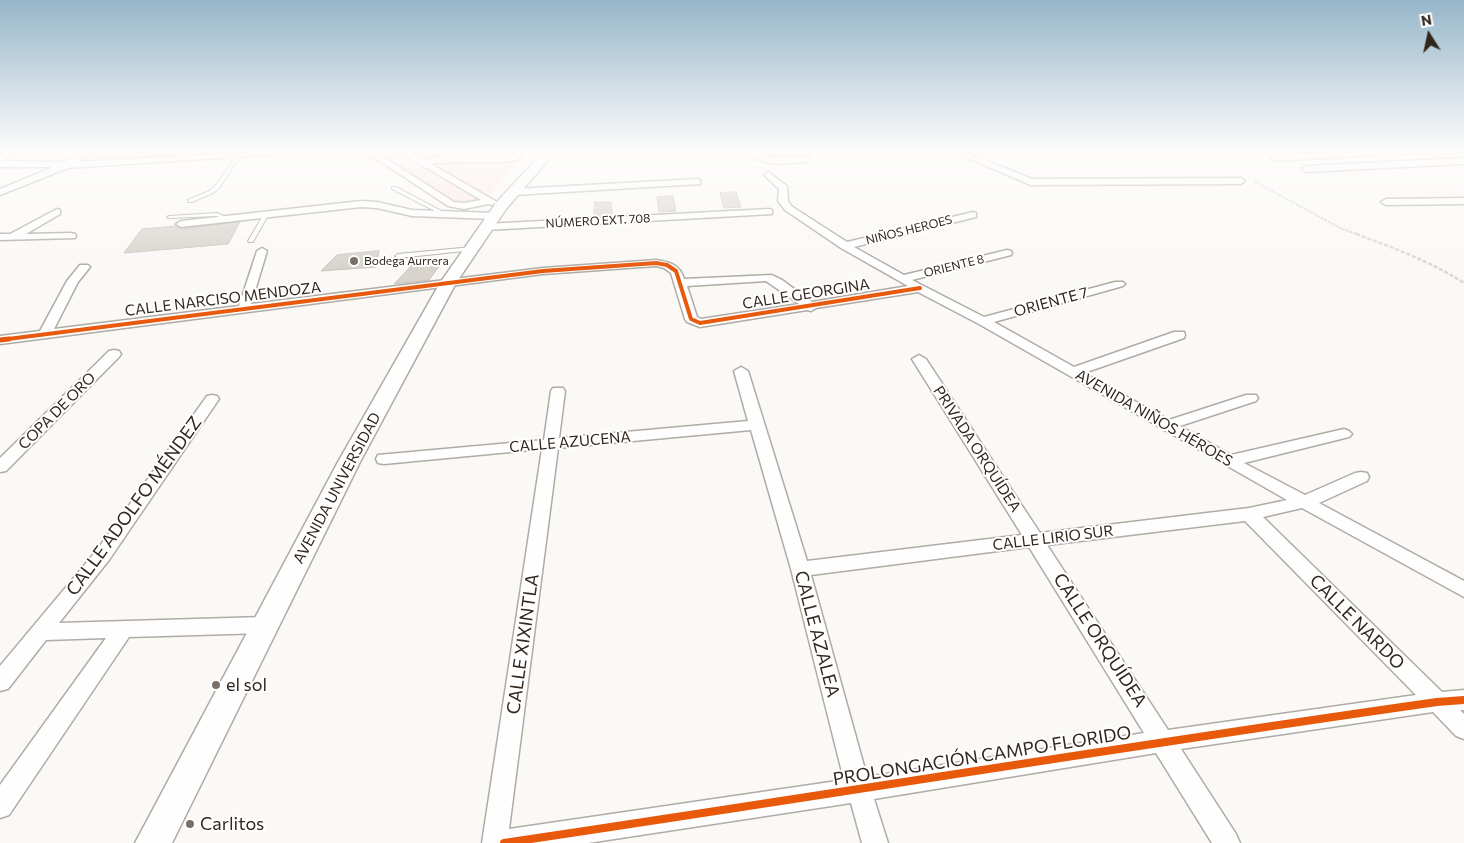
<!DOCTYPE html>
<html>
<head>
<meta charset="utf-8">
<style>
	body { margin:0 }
	#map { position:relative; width:1464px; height:843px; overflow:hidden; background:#fbf9f6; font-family:Commissioner,sans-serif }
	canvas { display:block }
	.north { position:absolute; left:1404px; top:10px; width:50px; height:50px; -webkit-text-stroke:4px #fff; paint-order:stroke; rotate:350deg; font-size:14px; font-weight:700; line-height:20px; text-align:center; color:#32271d }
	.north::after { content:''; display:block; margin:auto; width:18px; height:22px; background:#32271d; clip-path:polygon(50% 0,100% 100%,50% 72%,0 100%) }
</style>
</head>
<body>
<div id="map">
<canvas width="1464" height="843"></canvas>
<div class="north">N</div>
</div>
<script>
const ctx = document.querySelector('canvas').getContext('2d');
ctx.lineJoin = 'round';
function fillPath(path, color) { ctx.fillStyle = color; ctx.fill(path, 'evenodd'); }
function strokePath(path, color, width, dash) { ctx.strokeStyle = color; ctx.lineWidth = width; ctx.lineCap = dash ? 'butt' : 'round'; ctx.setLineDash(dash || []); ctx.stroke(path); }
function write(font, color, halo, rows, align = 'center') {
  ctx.font = font + ' Commissioner,sans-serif'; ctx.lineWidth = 4; ctx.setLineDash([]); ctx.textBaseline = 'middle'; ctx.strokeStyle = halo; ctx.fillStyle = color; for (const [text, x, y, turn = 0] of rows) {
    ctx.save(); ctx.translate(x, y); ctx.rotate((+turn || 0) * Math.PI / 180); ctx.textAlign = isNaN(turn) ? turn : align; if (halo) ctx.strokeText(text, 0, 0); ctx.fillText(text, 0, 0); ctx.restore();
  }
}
const green = new Path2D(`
	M96,151H269L225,155L81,160Z
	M351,151H526L486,200L449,202Z`);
const building = new Path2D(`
	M736,192L741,207L724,208L720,193Z
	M673,196L676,211L659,212L657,197Z
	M595,202H611L612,215L594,216Z
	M240,222L228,244L124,253L142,229L176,226L181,229Z
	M379,251L376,267L321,271L337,255Z
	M444,260L429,280L394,284L415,262Z`);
const pathFar1 = new Path2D(`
	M1214,151L1234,156L1243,169
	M1254,181L1340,228L1360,235`);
const path = new Path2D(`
	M1356,234C1394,248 1430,261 1464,283`);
const lane = new Path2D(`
	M424,151H431L411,156L409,155Z
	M500,151H504L496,161H494L493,160Z
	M237,155L240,156L220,187L213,193L192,202H188V200L209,191L216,185Z
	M392,187H396L445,213L441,214L392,189Z
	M217,213L230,219L228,220L216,216L169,218L167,217L169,216Z
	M264,214L268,215L253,242H249L248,241Z
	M472,247L475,249L474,250L398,258L395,256L398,254Z`);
const street = new Path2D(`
	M8,151H17L3,161L65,162L83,151H93L78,162L269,151H301L297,153L68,168L0,195V189L53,167H0V156Z
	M365,151H374L454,202L464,203L481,200L398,151H408L425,160L443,156H508L514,154L516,151H524C524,152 521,157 520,158C509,166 450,160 431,164L497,202L492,205L488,204L464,209L448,206Z
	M748,151H757L767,158L806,156L810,159L806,162C785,163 762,169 748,151Z
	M952,151H963L1032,179L1241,178L1245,181L1241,184L1031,185Z
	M1364,151H1414L1410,153L1274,161L1270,158L1274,155Z
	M1464,158V164L1306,172L1302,169L1306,166Z
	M768,172L787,186L788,201L791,206L847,242L973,212L976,213V217L854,247L904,275L1007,250L1011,251L1012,253L1011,255L912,280L984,317L1115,282H1123L1125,284L1123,286L994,322L1074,367L1174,332H1184L1185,335L1184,338L1084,373L1169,420L1246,395H1256L1258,398L1256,401L1180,426L1231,455L1344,429L1349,431L1352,434L1349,437L1244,463L1305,495L1355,473L1361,472L1367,473L1369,477L1367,481L1319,503L1464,581V597L1302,508L1263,517L1442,692L1464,690V710H1460L1464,714V739L1456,736L1433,712L1181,749L1236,834L1240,843H1212L1156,753L874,799L888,843H862L851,803L588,843H482L542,449L384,464L378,463L376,459L378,455L544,440L551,391L553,388H563L565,391L559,438L748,421L734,371L741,367L748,371L807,561L1022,535L912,359L919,355L926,359L1040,533L1249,508L1287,500L979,324L918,292L816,308L811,311L807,310L700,327L687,322L685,319L671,273L664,268L656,266L543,274L0,344V336L40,331L67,281L80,265H88L90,267L78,282L54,329L239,306L257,251L262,248L267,251L251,304L543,268L656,260C670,262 680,265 684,279L772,275L782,280L812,302L908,286L841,248L785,210L778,201L779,189L764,175ZM766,281L799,304L701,319L697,317L687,286ZM751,430L791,569L844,780L509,829L558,448ZM1245,521L1416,695L1168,730L1047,545ZM1029,547L1144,733L867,777L811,575Z
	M697,179L700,180V184L514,195L509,192L514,189Z
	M1464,198V204L1386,205L1381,202L1386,199Z
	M361,201L377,202L412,210L494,213L499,216L494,219L412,216L377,208L361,207L181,227L176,224L181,221Z
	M57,209L60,210V214L26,234L71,233L75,234L76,236L75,238L0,240V234H10Z
	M769,209L772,210V214L486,230L481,227L486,224Z
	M114,350L119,351L121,354L119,357L6,471L0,472V458L109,351Z
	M212,395L217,396L219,399L109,560L59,623L264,617L271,619L274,625L271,631L264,633L129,637L9,815L0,818V785L106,638L46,640L8,689L0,691V666L97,550L207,396Z`);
const secondary = new Path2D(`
	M544,151H556L506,209L456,283L360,462L172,843H135L338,462L440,283L496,203Z`);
const cyclewayFar2 = new Path2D(`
	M0,340L543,271L656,263L667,265L676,271L691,319L700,323L920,288`);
const cyclewayFar1 = new Path2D(`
	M0,340L9,339`);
const cycleway = new Path2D(`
	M504,843C815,797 1126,746 1437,702L1464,700`);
const markers = [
	[354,261,5,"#787069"],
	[216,685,5,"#787069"],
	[190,824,5,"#787069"]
];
const farStreetnames = [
	["NÚMERO EXT. 708",598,221,-3],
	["NIÑOS HEROES",909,230,-14],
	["ORIENTE 8",954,266,-14]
];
const farPoinames = [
	["Bodega Aurrera",364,261]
];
const streetNames = [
	["CALLE GEORGINA",806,294,-9],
	["CALLE NARCISO MENDOZA",223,299,-7],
	["ORIENTE 7",1051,302,-15],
	["COPA DE ORO",57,411,-45],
	["AVENIDA NIÑOS HÉROES",1154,418,30],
	["CALLE AZUCENA",570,442,-5],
	["PRIVADA ORQUÍDEA",977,449,57],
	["AVENIDA UNIVERSIDAD",337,488,-62],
	["CALLE LIRIO SUR",1053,538,-7]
];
const nearStreetnames = [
	["CALLE ADOLFO MÉNDEZ",134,506,-54],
	["CALLE NARDO",1357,622,45],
	["CALLE AZALEA",817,634,75],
	["CALLE ORQUÍDEA",1100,640,57],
	["CALLE XIXINTLA",523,644,-82],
	["PROLONGACIÓN CAMPO FLORIDO",982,756,-9]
];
const nearPoinames = [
	["el sol",226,685],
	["Carlitos",200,824]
];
fillPath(green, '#fce6e2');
fillPath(building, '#d8d4cd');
strokePath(building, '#c8c4bd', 1);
strokePath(lane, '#b0aba5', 2);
strokePath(street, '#b0aba5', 3);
strokePath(secondary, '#b0aba5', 3);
strokePath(pathFar1, '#d8d7d6', 2, [3, 1]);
strokePath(path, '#d8d7d6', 2.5, [4, 2]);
fillPath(lane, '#fefefe');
fillPath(street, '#fefefe');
fillPath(secondary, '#fefefe');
strokePath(cyclewayFar2, '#e8590c', 4);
strokePath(cyclewayFar1, '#e8590c', 5);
strokePath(cycleway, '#e8590c', 8);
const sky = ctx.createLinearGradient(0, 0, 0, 269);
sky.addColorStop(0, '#96b6c9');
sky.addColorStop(0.56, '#fdfcfb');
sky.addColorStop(1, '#fdfcfb00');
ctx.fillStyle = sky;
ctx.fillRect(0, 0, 1464, 269);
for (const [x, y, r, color] of markers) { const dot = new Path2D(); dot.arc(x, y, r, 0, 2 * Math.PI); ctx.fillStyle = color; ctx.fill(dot); strokePath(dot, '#fff', 2); }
write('12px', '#32271d', '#fff', farStreetnames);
write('12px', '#32271d', '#fff', farPoinames, 'left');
write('15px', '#32271d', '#fff', streetNames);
write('18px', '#32271d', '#fff', nearStreetnames);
write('18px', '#32271d', '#fff', nearPoinames, 'left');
</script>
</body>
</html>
